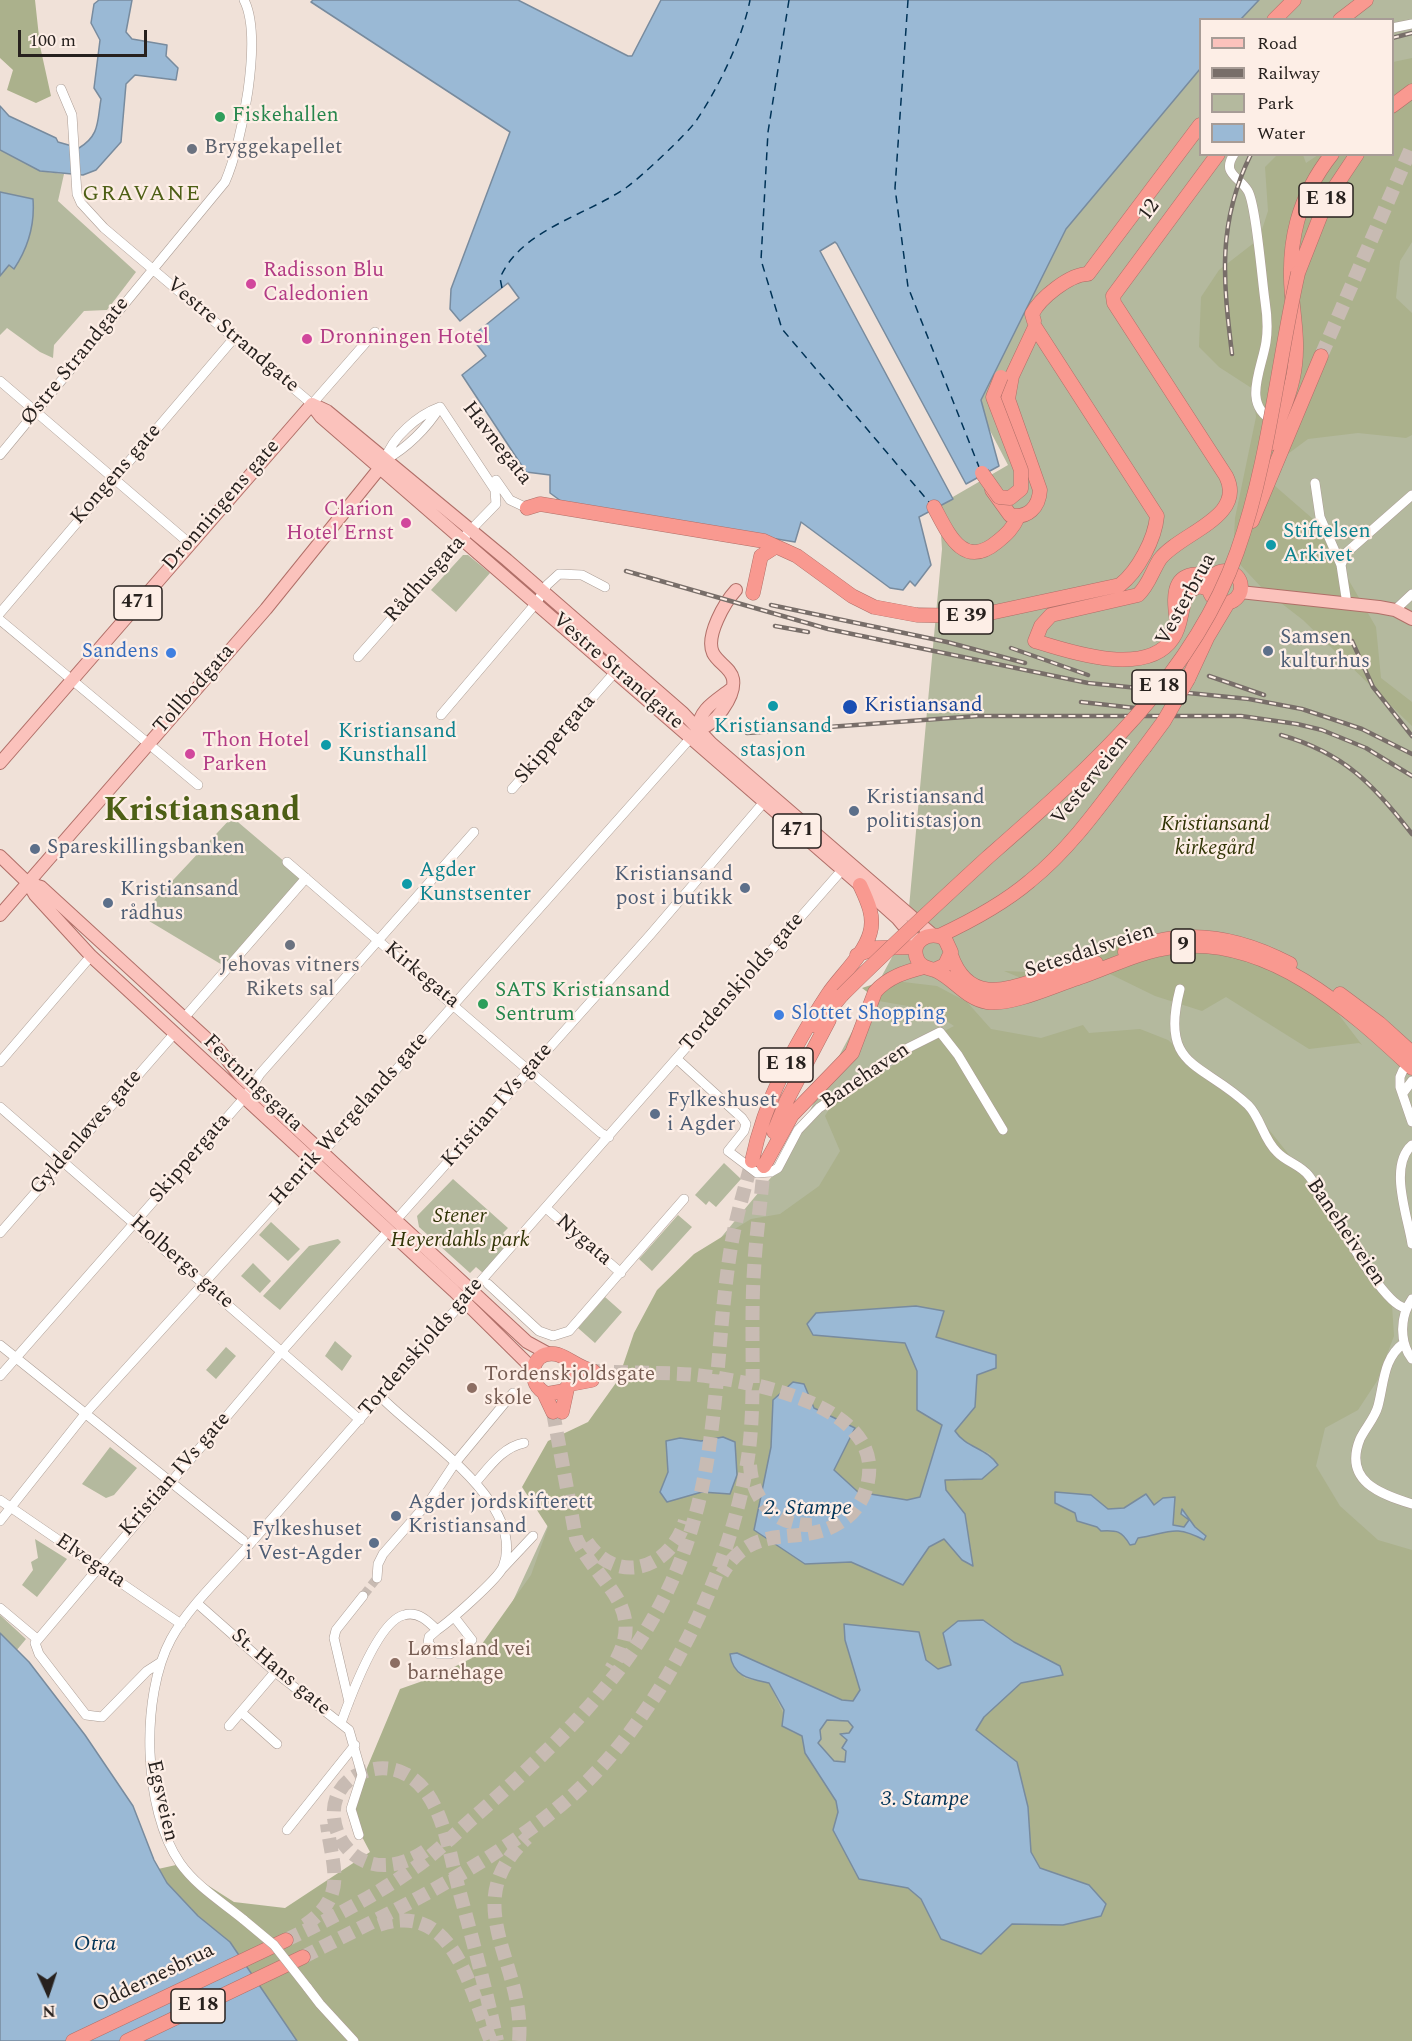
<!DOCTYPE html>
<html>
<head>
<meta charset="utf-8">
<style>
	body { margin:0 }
	#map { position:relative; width:1412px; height:2041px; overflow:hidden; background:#f0e1d8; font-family:Spectral,serif }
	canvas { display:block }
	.legend { position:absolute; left:1199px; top:18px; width:195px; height:138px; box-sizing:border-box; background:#fdeee6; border:2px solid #a79c96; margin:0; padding:8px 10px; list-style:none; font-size:18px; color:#27211e }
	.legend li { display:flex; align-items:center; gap:12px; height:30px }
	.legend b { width:30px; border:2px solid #a79c96 }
	.north { position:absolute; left:18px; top:1963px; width:60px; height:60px; -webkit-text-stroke:4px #fdeee6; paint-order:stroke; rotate:177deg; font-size:16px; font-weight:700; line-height:24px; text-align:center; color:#27211e }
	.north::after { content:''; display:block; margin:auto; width:21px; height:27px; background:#27211e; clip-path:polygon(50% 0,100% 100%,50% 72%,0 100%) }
	.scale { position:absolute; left:18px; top:30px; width:129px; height:27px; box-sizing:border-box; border:3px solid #27211e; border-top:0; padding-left:8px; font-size:18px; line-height:21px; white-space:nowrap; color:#27211e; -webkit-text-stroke:4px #fdeee6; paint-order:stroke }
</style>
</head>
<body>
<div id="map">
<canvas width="1412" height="2041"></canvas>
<ul class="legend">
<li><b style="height:8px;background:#fbc2bc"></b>Road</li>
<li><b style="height:8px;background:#786e69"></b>Railway</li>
<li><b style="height:16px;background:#b4b99e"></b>Park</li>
<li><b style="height:16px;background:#9ab9d5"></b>Water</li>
</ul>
<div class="north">N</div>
<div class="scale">100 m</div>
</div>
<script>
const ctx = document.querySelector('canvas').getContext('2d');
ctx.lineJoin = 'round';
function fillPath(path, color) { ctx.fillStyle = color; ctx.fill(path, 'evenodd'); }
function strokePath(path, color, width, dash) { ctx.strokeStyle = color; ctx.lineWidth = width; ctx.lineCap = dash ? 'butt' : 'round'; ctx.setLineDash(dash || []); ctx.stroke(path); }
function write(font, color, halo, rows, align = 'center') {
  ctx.font = font + ' Spectral,serif'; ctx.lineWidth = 4.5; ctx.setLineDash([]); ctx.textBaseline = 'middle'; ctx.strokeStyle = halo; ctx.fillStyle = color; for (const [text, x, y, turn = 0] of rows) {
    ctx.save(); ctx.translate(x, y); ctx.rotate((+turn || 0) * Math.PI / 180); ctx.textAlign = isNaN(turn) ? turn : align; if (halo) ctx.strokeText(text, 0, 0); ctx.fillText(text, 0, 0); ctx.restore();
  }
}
const green = new Path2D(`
	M1248,0H1412V2041H250L373,1861L488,1655L590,1434L643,1331L779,1168L907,929L942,549L939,505L1008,465L974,400L1070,218L1200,63V154H1392V20L1232,19Z
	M0,150L40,171L64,174L58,201L136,272L107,310L84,311L54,345L53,358L40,352L7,328L0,335V276L9,265L33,199L0,192Z
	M463,555H468L490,573L456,612L431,590Z
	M232,817L305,879L224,966L144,918L149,912L146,909Z
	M724,1163L741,1179L716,1207L709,1201L706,1205L695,1195Z
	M453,1179L508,1228L503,1233L511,1241L483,1273L476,1267L470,1273L419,1227L417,1216Z
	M678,1215L692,1227L652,1271L639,1259Z
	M271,1222L300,1249L288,1261L259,1235Z
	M338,1239L341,1242L280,1310L263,1296L309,1246Z
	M253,1263L271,1281L260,1293L241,1276Z
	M605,1297L622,1312L595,1343L578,1328Z
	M335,1341L352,1356L342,1371L325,1356Z
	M226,1347L236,1356L216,1379L206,1370Z
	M110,1447L137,1468L114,1495L106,1498L82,1484Z
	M35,1539L67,1559L37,1597L22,1585L33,1570L31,1562L38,1558Z
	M0,1615L26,1639L16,1651L0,1634Z`);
const forest = new Path2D(`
	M0,0H35L40,46L51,96L36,103L7,90L13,70L0,58Z
	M1412,58V242L1400,261L1396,298L1412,313V435L1406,438L1358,433L1308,439L1273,465L1275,486L1313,519L1376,627L1381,678L1412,702V726L1303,620L1263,589L1233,557L1235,518L1256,417L1253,389L1219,367L1199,347L1201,297L1219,270L1259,239L1268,211L1265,167L1277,155H1303L1306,163L1318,155L1392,154L1393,62Z
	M1166,938L1310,977L1362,1045L1359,1043L1309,1049L1226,997L1202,1011L1155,996L1110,974L1088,982L1083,976L1033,983L1004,971L1028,972L1104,946Z
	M886,980L937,986L967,1002L991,1029L1041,1038L1083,1025L1089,1033L1140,1029L1168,1040L1205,1073L1246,1101L1310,1181L1392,1305L1394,1336L1377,1381L1358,1410L1325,1428L1316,1466L1340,1506L1378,1540L1412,1550V2041H297L230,1942L198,1916L167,1883L158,1869L176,1865L234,1902L285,1908L370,1852L351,1816L364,1775L400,1689L434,1677L472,1658L531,1575L548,1527L522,1487L548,1441L588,1422L618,1380L634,1333L657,1290L694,1254L751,1219L780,1214L819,1186L840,1151L825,1116L838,1094L888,1070L914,1047L954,1026L930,1010L879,1001L862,988ZM916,1306L943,1311L935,1337L957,1345L977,1375L975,1407L954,1431L962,1441L991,1454L962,1481L945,1479L946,1490L965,1514L973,1565L962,1560L944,1539L929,1547L903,1585L851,1562L805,1564L754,1530L771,1447L774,1421L804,1384L814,1408L854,1428L834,1470L857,1492L907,1500L920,1497L942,1425L917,1410V1371L905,1343L813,1335L816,1313ZM723,1437L730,1494L702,1492L667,1502L660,1492L680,1438L701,1441ZM983,1620L1063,1675L1021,1683L984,1717L976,1730L1017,1763L1028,1807L1031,1852L1040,1869L1089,1885L1063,1925L1012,1924L981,1954L944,1941L938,1935L921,1899L908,1888L859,1878L833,1830L838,1812L836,1801L805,1753L802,1736L792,1732L769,1683L744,1678L737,1653L842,1700L853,1701L860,1690L845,1640V1624L863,1626L926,1660L938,1669L952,1665Z`);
const water = new Path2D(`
	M99,0H132L126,32L132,39L167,45L166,56L178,68L176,80L135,75L126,84L121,142L96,170L83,175L40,171L0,150V106L9,116L56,138L58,142L79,148C100,135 97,122 101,99L94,88L100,40L91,23L94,4Z
	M313,0H518L628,56H632L661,0H1259L1241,19L1200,20V69L1066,229L981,400L999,466L966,484L837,244L835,242L820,251L953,499L919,517L931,565L915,586L910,581L903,590L890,588L801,522L795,542L565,504L550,493V475L526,472L462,375L486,356L471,337L519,298L508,283L460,321L450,309L451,289L510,132L311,2Z
	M0,192L33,199C35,225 28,248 14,269L9,265L0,276Z
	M916,1306L944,1311L936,1337L996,1355V1368L977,1375L975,1407L955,1431C966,1448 987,1448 998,1465L982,1479L945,1480L946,1490L965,1514L973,1566L962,1560L944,1539L929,1547L903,1585L851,1562L805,1564L754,1530L771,1447L773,1400L793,1382L804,1384L814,1408L855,1428L834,1470L858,1492L907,1500L920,1497L942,1425L917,1410V1371L905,1343L813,1335L807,1324L816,1313Z
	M723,1437L735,1442L737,1475L730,1494L702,1492L667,1502L660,1492L668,1472L666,1441L680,1438L701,1441Z
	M1055,1492L1091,1495L1108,1509L1124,1508L1146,1494L1154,1505L1163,1498L1175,1497L1173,1525L1184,1527L1189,1520L1181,1514L1182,1509L1195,1527L1206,1536L1204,1540C1174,1524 1169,1533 1138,1538L1135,1544L1130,1545C1122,1531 1117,1530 1101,1531L1097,1527L1077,1521L1075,1513L1055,1503Z
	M983,1620L1014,1642L1060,1666L1063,1675L1021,1683L984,1717L976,1730L1017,1762L1028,1807L1031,1852L1040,1868L1089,1885L1106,1904L1101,1916L1063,1925L1012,1924L981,1954L941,1939L921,1899L908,1888L859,1879L833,1830L838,1812L836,1801L805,1753L802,1736L782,1726L784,1710L769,1683C750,1679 733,1677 730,1654L737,1653L842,1700L853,1701L860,1690L845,1640L844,1624L919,1632L926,1660L938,1669L951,1665L943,1633L958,1621ZM827,1720L848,1721L853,1727L849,1733L840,1734L847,1740L842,1748L846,1751L845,1762L834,1761L818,1743L821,1739L820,1730Z
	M0,1633L29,1662L85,1735L133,1806L154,1860L167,1883L198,1916L230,1942L297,2041H0Z`);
const ferry = new Path2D(`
	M789,0L768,132L761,260L782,329L929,502
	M908,0L895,188L908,287L979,467
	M502,288L500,278C521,229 586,216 627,187C641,177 687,134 696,121C718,89 743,37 750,0`);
const minorTunnel = new Path2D(`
	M363,1596L377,1578`);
const highwayTunnel = new Path2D(`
	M1321,356L1412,146
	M593,1371C627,1373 662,1372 697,1375C747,1381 862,1401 869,1463C871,1484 862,1507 845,1519C803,1551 756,1516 722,1574
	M553,1412L576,1538C599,1587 651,1607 611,1669
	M750,1465C752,1500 775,1526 812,1525
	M587,1542C618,1587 671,1568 685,1521
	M425,1851C344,1905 297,1788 370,1770C392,1764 413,1774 426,1792C445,1818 450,1855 458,1886C472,1938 486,1989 497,2041
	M305,1925C349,1895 332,1867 327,1824
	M379,1925C453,1899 470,1989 490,2039
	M286,1940C330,1919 373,1897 413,1869C435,1854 453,1836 472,1819C570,1733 658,1650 694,1520C720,1429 716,1333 732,1241C737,1214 745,1187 752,1161
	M303,1957C391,1912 484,1869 561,1805C657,1727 733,1572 749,1450C756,1390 750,1330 754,1270C756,1235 761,1200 764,1166
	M519,2041C526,1962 455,1905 527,1838`);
const minor = new Path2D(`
	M1392,28L1412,24
	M61,89L72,115L77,194L81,203L104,228L312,404L375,332
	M1234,154C1221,174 1239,176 1248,191C1256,205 1262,280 1265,301C1267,314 1268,329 1266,342C1262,369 1241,405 1274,421
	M0,381L189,543
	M0,455L225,182C242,144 263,37 244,0
	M385,460C392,437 418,415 440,407
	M385,460C407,448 427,428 440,407
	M496,480L510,500L527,508
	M1315,483L1320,517L1341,565
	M1347,604L1341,565L1346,553L1412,495
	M1395,610L1412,594
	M0,613L235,337
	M0,620L198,785
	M358,657L462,539L496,504L495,490L440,407
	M441,715L537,602L547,585L559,574L582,575L605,587
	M512,789L623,663
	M287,862L601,1133L609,1137
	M1180,989C1159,1069 1203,1062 1248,1105C1261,1118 1263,1139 1277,1152C1286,1162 1301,1165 1309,1176C1327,1199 1380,1304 1405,1308
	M184,1018L306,878
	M677,1059L742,1118L746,1124L744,1131L728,1151L757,1173L771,1172L778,1168L798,1130L819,1108L908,1048L940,1032L958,1055L1003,1130
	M0,1062L91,956
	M1412,1066L1403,1070L1400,1077V1087L1412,1122
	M1403,1093L1412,1081
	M0,1107L360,1420
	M1412,1145C1388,1166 1408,1217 1412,1244
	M546,1208L621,1273
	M397,1219L650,935L764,802
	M0,1233L174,1034
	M488,1284L539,1331L553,1336L569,1331L684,1199
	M1412,1299C1400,1316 1399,1342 1412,1359
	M1404,1343C1383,1358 1384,1384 1378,1406C1375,1418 1365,1428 1360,1439C1343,1481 1380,1494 1412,1504
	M0,1345L243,1540
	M0,1376L245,1097L260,1074L474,832
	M476,1482C490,1466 503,1447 524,1443
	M0,1500L181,1624
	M0,1521L85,1414L323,1152L695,733
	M502,1569L533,1536
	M377,1578L378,1564L383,1554L431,1499L455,1463L513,1393
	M198,1604L275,1672L349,1730L362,1775L351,1809L359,1835
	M0,1608L37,1639
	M437,1630L429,1637L428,1643L439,1654H450L472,1640L455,1618
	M161,1662L147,1671L102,1717L86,1715L39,1654L35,1643L282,1351L388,1231
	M349,1702L334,1638L336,1630L363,1596
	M241,1712L277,1744
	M341,1723C350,1698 378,1621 404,1615C418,1611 428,1621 437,1630C449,1622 498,1579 503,1567C528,1502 418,1436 381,1397
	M229,1726L275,1672
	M287,1830L355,1745
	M244,1920C222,1902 196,1886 180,1863C143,1810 140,1696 171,1639C189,1606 224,1574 249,1545L842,870
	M307,1987L320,2004L354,2041`);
const major = new Path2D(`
	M312,404L327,411L507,560L683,713L711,743L933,935
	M314,408L321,417L860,885L897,918L918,943
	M1240,592L1379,607L1395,610L1412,619
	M698,729C714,727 736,696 733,679C731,668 718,663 713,653C705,636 725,602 736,590
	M698,729C699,709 716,701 731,689
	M0,763L312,404
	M0,856L28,883L35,895L91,956L454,1291L533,1369
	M28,883L41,887L220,1051L241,1077L527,1342L549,1354
	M0,915L266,609L383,464`);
const highway = new Path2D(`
	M1274,20L1294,0
	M1340,20L1366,0
	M1392,106L1412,91
	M1298,273L1327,199L1357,154
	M1034,321L1032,314C1040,298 1070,274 1088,274L1200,125
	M1270,444C1279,418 1292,393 1295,365C1298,342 1294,319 1292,296C1287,242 1298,197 1332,154
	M992,490L1010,515C1028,519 1039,507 1040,490L1008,399L1012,376L1035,327
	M934,507C948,533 963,570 997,542C1007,534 1013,528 1018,517
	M527,508L540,504L764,541L797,556L852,596L874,607L917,615L976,616L1120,585C1138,571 1155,539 1157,516L1035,327
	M1252,521L1321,356
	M1209 587a16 16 0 1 1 32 0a16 16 0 1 1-32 0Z
	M1209,589L1199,586L1189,591C1180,604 1183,624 1173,638C1147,678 1070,652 1035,641L1041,626L1051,615L1138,595C1149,585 1152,571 1160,559C1180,533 1247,517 1226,476L1114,303L1113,296L1218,154
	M753,593L761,556L775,547
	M1177,622C1172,589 1174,568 1214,576
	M1188,679L1207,638L1228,603
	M939,936C971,921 1003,904 1030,881C1075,845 1109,793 1144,748
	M1125,952C1181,926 1237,936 1290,964
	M857,955L876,948L916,947
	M951,955C969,1006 1008,989 1046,977C1063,972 1079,968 1096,963
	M934,970L945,965L951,952L945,939C930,929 908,942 918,961C923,969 930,968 937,971C955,980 967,999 987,1002C1011,1006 1055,985 1078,978C1110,967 1140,951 1173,947C1267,935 1348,1008 1412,1068
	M1340,994L1379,1023L1412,1053
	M816,1026L842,995
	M774,1132L787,1100L829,1020
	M752,1161C765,1099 794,1046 828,994C841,975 864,955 870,933C875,916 867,900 860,885
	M764,1166L792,1115L852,1053L875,992C888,977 905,972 924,967
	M570,1362L573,1380L564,1391L547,1394C526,1385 529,1351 555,1354C565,1355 578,1368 593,1371
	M571,1384L592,1380
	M544,1393L553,1412
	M562,1412L567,1389
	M73,2041L286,1940
	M127,2041L303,1957`);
const rail = new Path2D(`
	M1392,38L1412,33
	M1232,354C1223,280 1217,223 1251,154
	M626,571L828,629L1088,683L1249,699L1302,709L1362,729L1412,754
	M771,605L947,642L1025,663
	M775,626L808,632
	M1352,641L1373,687L1412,736
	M1011,648L1088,675
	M1209,676L1264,695
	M1081,702L1144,709
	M747,733L978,716H1241L1297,724L1322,730L1366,748L1412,776
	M1281,735C1344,753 1373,784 1412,834`);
const minorBridge = new Path2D(`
	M244,1920L274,1945L307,1987`);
const highwayBridge = new Path2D(`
	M982,473L999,497L1010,498L1021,489V470L993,397L1001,377
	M1144,748L1164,721L1188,679
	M842,995C889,948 938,903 987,858C1086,771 1192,680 1237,552C1269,462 1277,366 1298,273`);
const markers = [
	[220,117,6,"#2e9e5b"],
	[192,149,6,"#6b7280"],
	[251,284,6,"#d1479c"],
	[307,339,6,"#d1479c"],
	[406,523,6,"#d1479c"],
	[1271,545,6,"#0f9aa8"],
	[1268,651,6,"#5c6f8a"],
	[171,653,6,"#3f7fe0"],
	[773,706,6,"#0f9aa8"],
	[850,707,8,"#1a4fb4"],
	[326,745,6,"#0f9aa8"],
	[190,754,6,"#d1479c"],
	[854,811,6,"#5c6f8a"],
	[35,849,6,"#5c6f8a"],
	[407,884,6,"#0f9aa8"],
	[745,888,6,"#5c6f8a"],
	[108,903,6,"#5c6f8a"],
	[290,945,6,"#6b7280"],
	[483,1004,6,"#2e9e5b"],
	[779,1015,6,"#3f7fe0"],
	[655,1114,6,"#5c6f8a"],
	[472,1388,6,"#8d6e63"],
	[396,1516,6,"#5c6f8a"],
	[374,1543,6,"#5c6f8a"],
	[395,1663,6,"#8d6e63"]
];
const shields = [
	[1326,200,54],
	[138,603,48],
	[966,617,54],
	[1159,687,54],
	[797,831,48],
	[1183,946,24],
	[786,1065,54],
	[198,2006,54]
];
const shieldNames = [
	["E 18",1326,200],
	["471",138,603],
	["E 39",966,617],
	["E 18",1159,687],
	["471",797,831],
	["9",1183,946],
	["E 18",786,1065],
	["E 18",198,2006]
];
const leisureNames = [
	["Fiskehallen",232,117],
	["SATS Kristiansand",495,992],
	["Sentrum",495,1016]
];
const worshipNames = [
	["Bryggekapellet",204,149],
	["Jehovas vitners",290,967,"center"],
	["Rikets sal",290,991,"center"]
];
const streetNames = [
	["12",1150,211,-53],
	["Vestre Strandgate",232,336,40],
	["Østre Strandgate",76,362,-51],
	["Havnegata",496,444,52],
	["Kongens gate",117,475,-49],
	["Dronningens gate",222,506,-49],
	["Rådhusgata",426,580,-48],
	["Vesterbrua",1187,600,-61],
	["Vestre Strandgate",617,672,41],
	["Tollbodgata",195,690,-49],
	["Skippergata",556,740,-49],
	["Vesterveien",1091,781,-51],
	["Setesdalsveien",1090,952,-18],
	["Kirkegata",421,976,40],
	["Tordenskjolds gate",743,983,-49],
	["Banehaven",866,1077,-34],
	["Festningsgata",252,1084,44],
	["Kristian IVs gate",498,1106,-49],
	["Henrik Wergelands gate",350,1120,-48],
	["Gyldenløves gate",87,1133,-49],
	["Skippergata",191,1159,-49],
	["Baneheiveien",1345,1233,56],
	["Nygata",583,1241,41],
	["Holbergs gate",181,1263,41],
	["Tordenskjolds gate",422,1348,-49],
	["Kristian IVs gate",176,1475,-49],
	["Elvegata",90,1562,34],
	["St. Hans gate",280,1673,40],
	["Egsveien",161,1801,77],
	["Oddernesbrua",154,1979,-26]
];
const hotelNames = [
	["Radisson Blu",263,272],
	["Caledonien",263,296],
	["Dronningen Hotel",319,339],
	["Clarion",394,511,"right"],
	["Hotel Ernst",394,535,"right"],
	["Thon Hotel",202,742],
	["Parken",202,766]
];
const cultureNames = [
	["Stiftelsen",1283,533],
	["Arkivet",1283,557],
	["Kristiansand",773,728,"center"],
	["stasjon",773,752,"center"],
	["Kristiansand",338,733],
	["Kunsthall",338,757],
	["Agder",419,872],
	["Kunstsenter",419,896]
];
const serviceNames = [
	["Samsen",1280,639],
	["kulturhus",1280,663],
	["Kristiansand",866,799],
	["politistasjon",866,823],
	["Spareskillingsbanken",47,849],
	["Kristiansand",733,876,"right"],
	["post i butikk",733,900,"right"],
	["Kristiansand",120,891],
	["rådhus",120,915],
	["Fylkeshuset",667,1102],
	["i Agder",667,1126],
	["Agder jordskifterett",408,1504],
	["Kristiansand",408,1528],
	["Fylkeshuset",362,1531,"right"],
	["i Vest-Agder",362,1555,"right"]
];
const shopNames = [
	["Sandens",159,653],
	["Slottet Shopping",791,1015,"left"]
];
const transitNames = [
	["Kristiansand",864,707]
];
const parkNames = [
	["Kristiansand",1215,826],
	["kirkegård",1215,850],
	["Stener",460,1218],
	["Heyerdahls park",460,1242]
];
const educationNames = [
	["Tordenskjoldsgate",484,1376],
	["skole",484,1400],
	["Lømsland vei",407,1651],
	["barnehage",407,1675]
];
const neighbourhoodNames = [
	["GRAVANE",142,196]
];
const waterNames = [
	["2. Stampe",808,1510],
	["3. Stampe",925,1801],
	["Otra",95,1946]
];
const townNames = [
	["Kristiansand",202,814]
];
fillPath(green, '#b4b99e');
fillPath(forest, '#abb18c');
fillPath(water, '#9ab9d5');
strokePath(water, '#788b9e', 1.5);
strokePath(ferry, '#003357', 1.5, [8, 6]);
strokePath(minorTunnel, '#c8bbb3', 9, [9, 4.5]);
strokePath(highwayTunnel, '#c8bbb3', 14, [14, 7]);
strokePath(minor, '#ab9d95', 10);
strokePath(major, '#b06f68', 14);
strokePath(highway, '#b06f68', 15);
strokePath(minor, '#fff', 9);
strokePath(major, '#fbc2bc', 12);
strokePath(highway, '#f99990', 14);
strokePath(rail, '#786e69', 4.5);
strokePath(rail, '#fdeee6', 2, [7]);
strokePath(minorBridge, '#ab9d95', 10, []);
strokePath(highwayBridge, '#b06f68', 15, []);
strokePath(minorBridge, '#fff', 9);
strokePath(highwayBridge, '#f99990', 14);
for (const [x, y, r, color] of markers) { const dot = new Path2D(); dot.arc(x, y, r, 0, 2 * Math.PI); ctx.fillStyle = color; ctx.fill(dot); strokePath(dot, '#fdeee6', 2); }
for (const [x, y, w] of shields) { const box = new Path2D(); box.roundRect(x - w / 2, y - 17, w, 34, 4.5); ctx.fillStyle = '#fdeee6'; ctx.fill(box); strokePath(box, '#27211e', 1.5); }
write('bold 20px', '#27211e', null, shieldNames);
write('21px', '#27864d', '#fdeee6', leisureNames, 'left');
write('21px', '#5b616d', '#fdeee6', worshipNames, 'left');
write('21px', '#27211e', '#fdeee6', streetNames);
write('21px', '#b23c85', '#fdeee6', hotelNames, 'left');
write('21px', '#0d838f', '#fdeee6', cultureNames, 'left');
write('21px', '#4e5e75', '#fdeee6', serviceNames, 'left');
write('21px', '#366cbe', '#fdeee6', shopNames, 'right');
write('21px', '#164399', '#fdeee6', transitNames, 'left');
write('italic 21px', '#303405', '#fdeee6', parkNames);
write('21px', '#785e54', '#fdeee6', educationNames, 'left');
ctx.letterSpacing = '1.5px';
write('22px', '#4d5f15', '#fdeee6', neighbourhoodNames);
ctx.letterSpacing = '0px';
write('italic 22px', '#003357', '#fdeee6', waterNames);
write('bold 33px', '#4d5f15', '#fdeee6', townNames);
</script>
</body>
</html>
